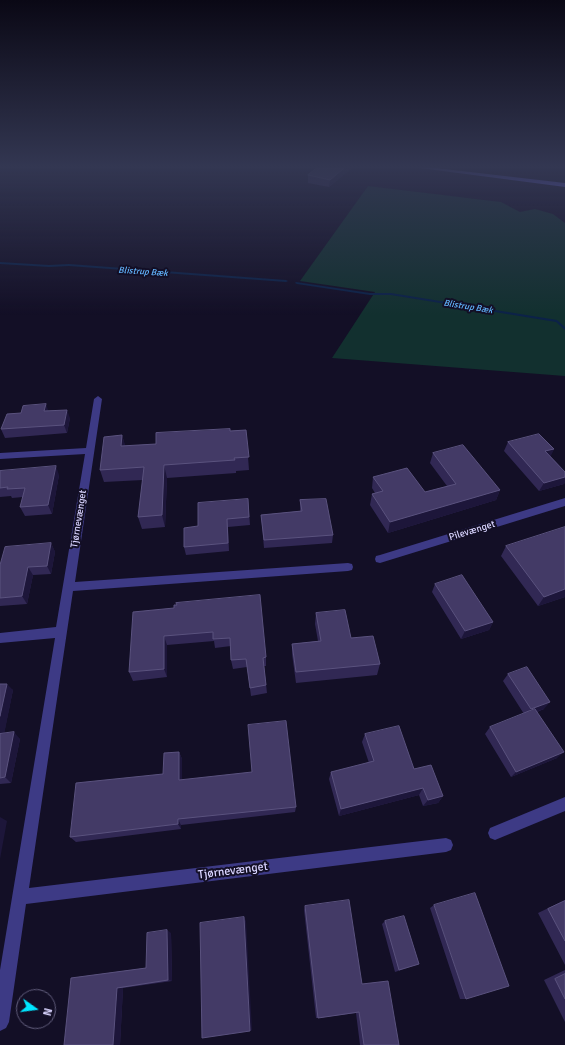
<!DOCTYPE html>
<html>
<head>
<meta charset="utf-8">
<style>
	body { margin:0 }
	#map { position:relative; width:565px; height:1045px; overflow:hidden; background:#130f26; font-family:Signika,sans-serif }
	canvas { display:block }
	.north { position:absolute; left:16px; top:989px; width:40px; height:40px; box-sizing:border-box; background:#130f26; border:1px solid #625e7d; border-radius:50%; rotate:104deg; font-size:11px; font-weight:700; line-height:16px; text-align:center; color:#d9d4ff }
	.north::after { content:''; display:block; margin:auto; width:14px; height:18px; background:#00e5ff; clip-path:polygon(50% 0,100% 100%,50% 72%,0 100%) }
</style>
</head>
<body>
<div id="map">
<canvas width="565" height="1045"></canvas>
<div class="north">N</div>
</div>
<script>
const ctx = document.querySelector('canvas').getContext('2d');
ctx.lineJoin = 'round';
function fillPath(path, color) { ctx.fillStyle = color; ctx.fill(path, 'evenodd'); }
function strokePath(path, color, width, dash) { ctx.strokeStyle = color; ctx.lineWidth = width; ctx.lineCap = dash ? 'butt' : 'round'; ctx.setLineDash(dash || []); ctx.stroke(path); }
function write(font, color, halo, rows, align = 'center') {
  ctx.font = font + ' Signika,sans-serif'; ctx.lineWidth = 4; ctx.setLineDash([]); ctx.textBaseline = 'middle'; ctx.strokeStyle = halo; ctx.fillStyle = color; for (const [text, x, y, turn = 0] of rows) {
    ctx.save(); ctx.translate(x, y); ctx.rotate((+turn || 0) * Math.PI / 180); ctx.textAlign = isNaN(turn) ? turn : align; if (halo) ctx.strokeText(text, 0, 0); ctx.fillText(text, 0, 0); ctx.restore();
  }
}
const green = new Path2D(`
	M368,186L501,202L520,212L535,209L553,214L565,223V376L332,358L375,292L300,281Z`);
const stream = new Path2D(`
	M0,262L49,265L69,264L286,280L288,281L286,282L69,266L49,267L0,264Z
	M296,282L370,293H391L557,320L565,327V330L556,322L391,295H370L297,284L295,283Z`);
const street = new Path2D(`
	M98,396L102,399L75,582L348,563L352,564L353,567L352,570L348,571L73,591L29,888L446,838L451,840L453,845L451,850L446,852L26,904L9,1022L6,1028L0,1031V970L55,638L0,643V633L56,627L85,454L0,459V453L86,448L94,399Z
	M565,498V506L380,563L376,562L375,559L376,556L380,555Z
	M565,797V811L495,840L490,838L488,833L490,828Z`);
const secondary = new Path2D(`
	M420,168H436L565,183V187Z`);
const wall = new Path2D(`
	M317,168H352L329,187L308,183V175Z
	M48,411L70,418L67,433L5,438L1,429Z
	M246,430L249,470L236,471V473L167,478L165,527L142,529L138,517L143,480L104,482L100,470L122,435L125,446L156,444L230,431Z
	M508,442L554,449L550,456L565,472V482L564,484L539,491L504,451Z
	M433,453L500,490L496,500L388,533L370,505L372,494L375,493L372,488L373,477L425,492L447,486L430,463Z
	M0,471L59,475L52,514L25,516L20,507L23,497L12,498L11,496L0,497Z
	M248,499L250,525L228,527L229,551L186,555L184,547L198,526Z
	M300,500L333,535L332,543L264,548L261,515L300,511Z
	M51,543L55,552L51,574L33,575L27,604L0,606V565Z
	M506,546L565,597L538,606L501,556Z
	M435,584L493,622L489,630L461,639L432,592Z
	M174,605L266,657V666H264L267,693L251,696L247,667L233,669L231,660V646L215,648L214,641L167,645V677L133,681L129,672L174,608Z
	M316,613L351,638L380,664L377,675L296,683L292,654V644L318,641L315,624Z
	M508,674L544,709L537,712L557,758L511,777L485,734L490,727L524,714L503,681Z
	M0,684L13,690L4,733L20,739L11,783L0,784Z
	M365,734L414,769L443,796L438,803L423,806L419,795L339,816L329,779L331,772L369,763L362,742Z
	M179,752L182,759V780L296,807L295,812L181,825V829L76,842L70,837L163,774Z
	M565,900V965L538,913Z
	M434,905L466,999H460L430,908Z
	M305,906L362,984L399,1045H360L356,1013L318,1018H316L304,910Z
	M385,921L419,964L395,972L382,924Z
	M171,933L172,981L123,988L120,1045L71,978L146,968Z
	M565,970V1022L544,980Z`);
const shadedWall = new Path2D(`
	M344,168H352L329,187L330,180Z
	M46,404L49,413L44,411Z
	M67,410L70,418L67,433L64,425Z
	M122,435L126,448L121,446Z
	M554,449L550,458L545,451Z
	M164,465L167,478L165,527L162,515Z
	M56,466L59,475L52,514L48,505Z
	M565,477V482L564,484L539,491L544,483Z
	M500,490L496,500L388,533L390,522Z
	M51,543L55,552L51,574L47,566Z
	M28,567L33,575L27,604L22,596Z
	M565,589V597L538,606L544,597Z
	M493,622L489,630L461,639L465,631Z
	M164,636L167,645V677L164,669Z
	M7,684L13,690L3,740L0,738V716Z
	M550,702L544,709L525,716L531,709Z
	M14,732L20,739L11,783L5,777Z
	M179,752L182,759V786L179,780Z
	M564,752L557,758L511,777L516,772Z
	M423,788L419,795L339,816L341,809Z
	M443,796L438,803L423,806L428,800Z
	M0,817L7,821L0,859Z
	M178,819L181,825V829L178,824Z
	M244,917L246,921L252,1030L250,1031Z
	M167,930L171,933L172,981L168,980Z
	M117,988H123L120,1045H113Z`);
const building = new Path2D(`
	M317,168H344L330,180L308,175Z
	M46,404L44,411L67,410L64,425L1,429L7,414L21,413L23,406Z
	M230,429V431L246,430L249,457L234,458L235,460L164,465L162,515L138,517L144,467L100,470L104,437L122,435L121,446L156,444V433Z
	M539,434L554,449L545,451L565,472V477L544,483L508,442Z
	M463,445L500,490L390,522L372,494L383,491L373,477L407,468L425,492L456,484L433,453Z
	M56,466L48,505L20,507L25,488L7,489L8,487L0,488V471Z
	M248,499L249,517L227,519L228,543L184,547V528L198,526V503Z
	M326,499L333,535L264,540L261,515L302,511L300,500Z
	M565,527V589L544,597L506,546Z
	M51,543L47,566L28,567L22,596L0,598V565L5,547Z
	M462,575L493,622L465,631L435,584Z
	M260,595L266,657L263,658L266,685L250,688L246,659L231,660L230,638L213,639V632L164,636V669L129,672L133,612L174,608V605H177L176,603Z
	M345,610L351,638L373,636L380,664L296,672L292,644L321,641L316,613Z
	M527,667L550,702L531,709L508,674Z
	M0,684H7L0,716Z
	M535,709L564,752L516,772L490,727Z
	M286,721L296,807L178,819V824L70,837L76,783L163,774L164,753L179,752V780L252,772L248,725Z
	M399,726L414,769L431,765L443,796L428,800L423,788L341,809L331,772L374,761L365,734Z
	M14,732L5,777L0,778V734Z
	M475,893L509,986L466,999L434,905Z
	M349,900L362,984L388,981L399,1045H364L359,1012L318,1018L305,906Z
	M565,901V941L548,909Z
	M404,916L419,964L399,970L385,921Z
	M244,917L250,1031L202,1038L200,923Z
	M167,930L168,980L117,988L113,1045H64L71,978L146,968L147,933Z
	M565,974V999L555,979Z`);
const farWaternames = [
	["Blistrup Bæk",143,272,4],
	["Blistrup Bæk",468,307,9]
];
const streetNames = [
	["Tjørnevænget",79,519,-81],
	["Pilevænget",472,531,-17]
];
const nearStreetnames = [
	["Tjørnevænget",233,871,-7]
];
fillPath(green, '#12302f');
fillPath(stream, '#0c2248');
fillPath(street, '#3d3a85');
fillPath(secondary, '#6f6bff');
fillPath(wall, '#312854');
fillPath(shadedWall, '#1d163a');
fillPath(building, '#433a66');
strokePath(building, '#5a527e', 1);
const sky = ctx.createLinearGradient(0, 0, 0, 315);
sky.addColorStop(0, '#0a0815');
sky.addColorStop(0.53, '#333752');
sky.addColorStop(1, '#33375200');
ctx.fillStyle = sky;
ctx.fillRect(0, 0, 565, 315);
write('italic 9px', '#62b6ff', '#130f26', farWaternames);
write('10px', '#d9d4ff', '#130f26', streetNames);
write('12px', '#d9d4ff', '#130f26', nearStreetnames);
</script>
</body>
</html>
